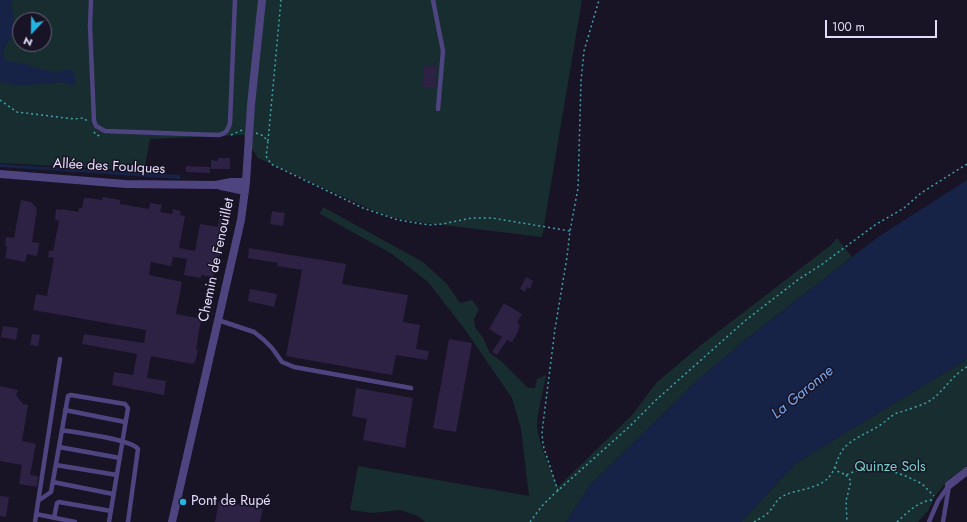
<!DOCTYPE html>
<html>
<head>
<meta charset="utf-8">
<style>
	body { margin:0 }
	#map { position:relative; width:967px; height:522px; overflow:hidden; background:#191326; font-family:Jost,sans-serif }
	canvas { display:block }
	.north { position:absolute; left:12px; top:12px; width:40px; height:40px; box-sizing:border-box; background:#191326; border:1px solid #6a647b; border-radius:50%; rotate:202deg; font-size:11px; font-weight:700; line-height:16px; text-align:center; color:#e4ddfa }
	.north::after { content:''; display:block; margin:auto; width:14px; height:18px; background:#22b5e1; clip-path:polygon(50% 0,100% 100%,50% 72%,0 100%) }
	.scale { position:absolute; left:825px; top:20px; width:112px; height:18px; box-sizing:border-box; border:2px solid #e4ddfa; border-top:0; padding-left:5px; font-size:12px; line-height:14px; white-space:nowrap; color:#e4ddfa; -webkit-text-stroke:3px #191326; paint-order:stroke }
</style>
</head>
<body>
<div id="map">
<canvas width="967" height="522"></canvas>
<div class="north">N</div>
<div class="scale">100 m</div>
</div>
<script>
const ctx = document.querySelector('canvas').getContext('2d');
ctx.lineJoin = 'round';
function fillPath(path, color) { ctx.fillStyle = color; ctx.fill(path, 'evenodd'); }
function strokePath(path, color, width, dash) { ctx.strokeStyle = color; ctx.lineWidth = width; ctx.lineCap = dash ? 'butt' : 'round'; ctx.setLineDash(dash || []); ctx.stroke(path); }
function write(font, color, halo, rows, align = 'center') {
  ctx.font = font + ' Jost,sans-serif'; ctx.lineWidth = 3; ctx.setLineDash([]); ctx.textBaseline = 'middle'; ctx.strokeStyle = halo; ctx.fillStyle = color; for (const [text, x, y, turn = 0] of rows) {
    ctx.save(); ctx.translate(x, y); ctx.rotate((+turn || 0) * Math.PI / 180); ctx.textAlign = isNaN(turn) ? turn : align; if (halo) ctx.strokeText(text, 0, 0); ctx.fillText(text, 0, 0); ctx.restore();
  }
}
const green = new Path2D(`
	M0,0H582L542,237L410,221L391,217L372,210L258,158L243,135L150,139L144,171L0,163ZM20,20H44V44H20Z
	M323,207L423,262L447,284L460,303L472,300L479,309L474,319L475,327L483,338L490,353L501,361L528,388H535L537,379L546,375C544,389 537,412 537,425C538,442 551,471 558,487L633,414L656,383L701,345L831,245L837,238L852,257L749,337L698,380L590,485L566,522H425L418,516L400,510L373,513L350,510L358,466L529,496L521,429L512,398L466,331L428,282L392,254L320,214Z
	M967,359V466L950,478L935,496L928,511L918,522H741L796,463Z`);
const water = new Path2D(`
	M0,0H11L14,22L11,40C4,46 1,52 6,61L22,63L41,69L58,72L67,69L73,70L76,83L72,86L63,82L20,86L0,82Z
	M0,164L163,174L181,175L180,179L0,167Z
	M967,180V359L796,463L741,522H566L590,485L698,380L749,337L878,237Z`);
const building = new Path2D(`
	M430,65L437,66L435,82H437L436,88L422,87L424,66L430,67Z
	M218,158H230V169H211V160L218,161Z
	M186,166L210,167V173L186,172Z
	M103,197L120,200V204L149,209L150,203L162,205L160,212L172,214L173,209L181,211L180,215L185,216L179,248L195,251L200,224L218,227L219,218L227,219L220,254L217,266H216L213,277L201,275V278L184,275L187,259L173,257L171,266L151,262L149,275L182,282L176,314L201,319L196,350H198L195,363L193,362V364L151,356L147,378L166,381L164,395L112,385L114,372L133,375L137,354L82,344L84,334L144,343L146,330L33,310L36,294L47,296L54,258L48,257L49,251H53L59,221L55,220L56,209L61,210V209L78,212L79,208H82L84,198H89L102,200Z
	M21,200L31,202L35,206L37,210L32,242L39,243L38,252L36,256L27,254L25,262L5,258L7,247L5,246L6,237L14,238Z
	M272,211L285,213L283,226L270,224Z
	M249,248L346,264L342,284L408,295L403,322L420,325L416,349L429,351L427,360L396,355L392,375L286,356L302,270L277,266L278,263L248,258Z
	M526,277L533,281L530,289L527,287L525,292L520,289Z
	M250,289L277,294L274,307L248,301Z
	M504,303L522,314L517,323L520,325L518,329L519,330L512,342L507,340L497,355L492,352L502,337L489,329Z
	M3,326L18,328L16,340L1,337Z
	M32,334L40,335L38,346L30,345Z
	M449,339L472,343L456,432L433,428Z
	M0,386L18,390L16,395L23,404L28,405L22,441L36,444L30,475L38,476L37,487L19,484L22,465L0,461Z
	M356,388L413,398L405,448L363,440L367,419L352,416Z
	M0,496L9,497L6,517L0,516Z
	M219,501L263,509L260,522H215Z`);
const path = new Path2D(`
	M0,100L17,112L74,119L84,118L88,122
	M94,132L96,135L100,136
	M256,133L264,136L268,143L266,156L271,164L363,208L398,220L429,225L442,224L472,218H492L570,231
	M231,135L242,130
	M268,141L281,0
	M835,467L837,471L846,475C868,464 891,469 912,479C916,481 922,483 925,487C928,490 931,493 934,496
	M846,475L851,481L846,501L847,522
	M558,491L543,445L542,432L555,329L567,257L570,231L578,188L581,81L584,51L599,0
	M530,522L542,506L554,494L629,427L656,400L746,320L799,279L821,265L875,225L904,208L921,193L967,164
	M754,522C759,519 765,516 769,512C774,506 776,500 783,496C797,489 813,490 826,480C837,471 836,455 846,446C857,436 870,432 882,424C887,420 891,416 897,413C904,411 926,404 931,400C944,391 952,375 967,367
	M897,522C908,512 917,502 932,500`);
const service = new Path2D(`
	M91,0L90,26L94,121L96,126L105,131L218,135C226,134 228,130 230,123L235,0
	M433,0L443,51L438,109
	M218,320L254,332L264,340L272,348L282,362L294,367L411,388
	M65,410L125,422
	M62,430C77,433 131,439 138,449L128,522
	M59,447L120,458
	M56,465L117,475
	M53,482L113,494
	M38,501L51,492L68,396L71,395L125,404L128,408L109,522
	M36,514L75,522
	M54,518L57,503L59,502L111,511
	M35,522L60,359
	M929,522L938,501L949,485
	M943,522L949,486`);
const minor = new Path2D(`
	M0,174L126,184L216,185L231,182H246
	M221,186L245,191
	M949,485L967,471`);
const tertiary = new Path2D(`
	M172,522L241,220L246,182L251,105L262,0`);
const markers = [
	[183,502,4,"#22b5e1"]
];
const streetNames = [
	["Allée des Foulques",109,167,3],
	["Chemin de Fenouillet",217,260,-78]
];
const parkNames = [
	["Quinze Sols",890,468]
];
const poiNames = [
	["Pont de Rupé",191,502]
];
const waterNames = [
	["La Garonne",803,393,-39]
];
fillPath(green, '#172d2f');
fillPath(water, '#162347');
fillPath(building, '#2d2244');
strokePath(path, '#40a3aa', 1.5, [2, 3]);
strokePath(service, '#4e447f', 4.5);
strokePath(minor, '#4e447f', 8);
strokePath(tertiary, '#4e447f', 8);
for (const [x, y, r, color] of markers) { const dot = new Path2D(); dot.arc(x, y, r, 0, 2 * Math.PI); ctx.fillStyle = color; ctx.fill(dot); strokePath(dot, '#191326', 1.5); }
write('14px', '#e4ddfa', '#191326', streetNames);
write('14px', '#71d2c6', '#191326', parkNames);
write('14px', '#e4ddfa', '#191326', poiNames, 'left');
write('italic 15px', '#78a8ed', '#191326', waterNames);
</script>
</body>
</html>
